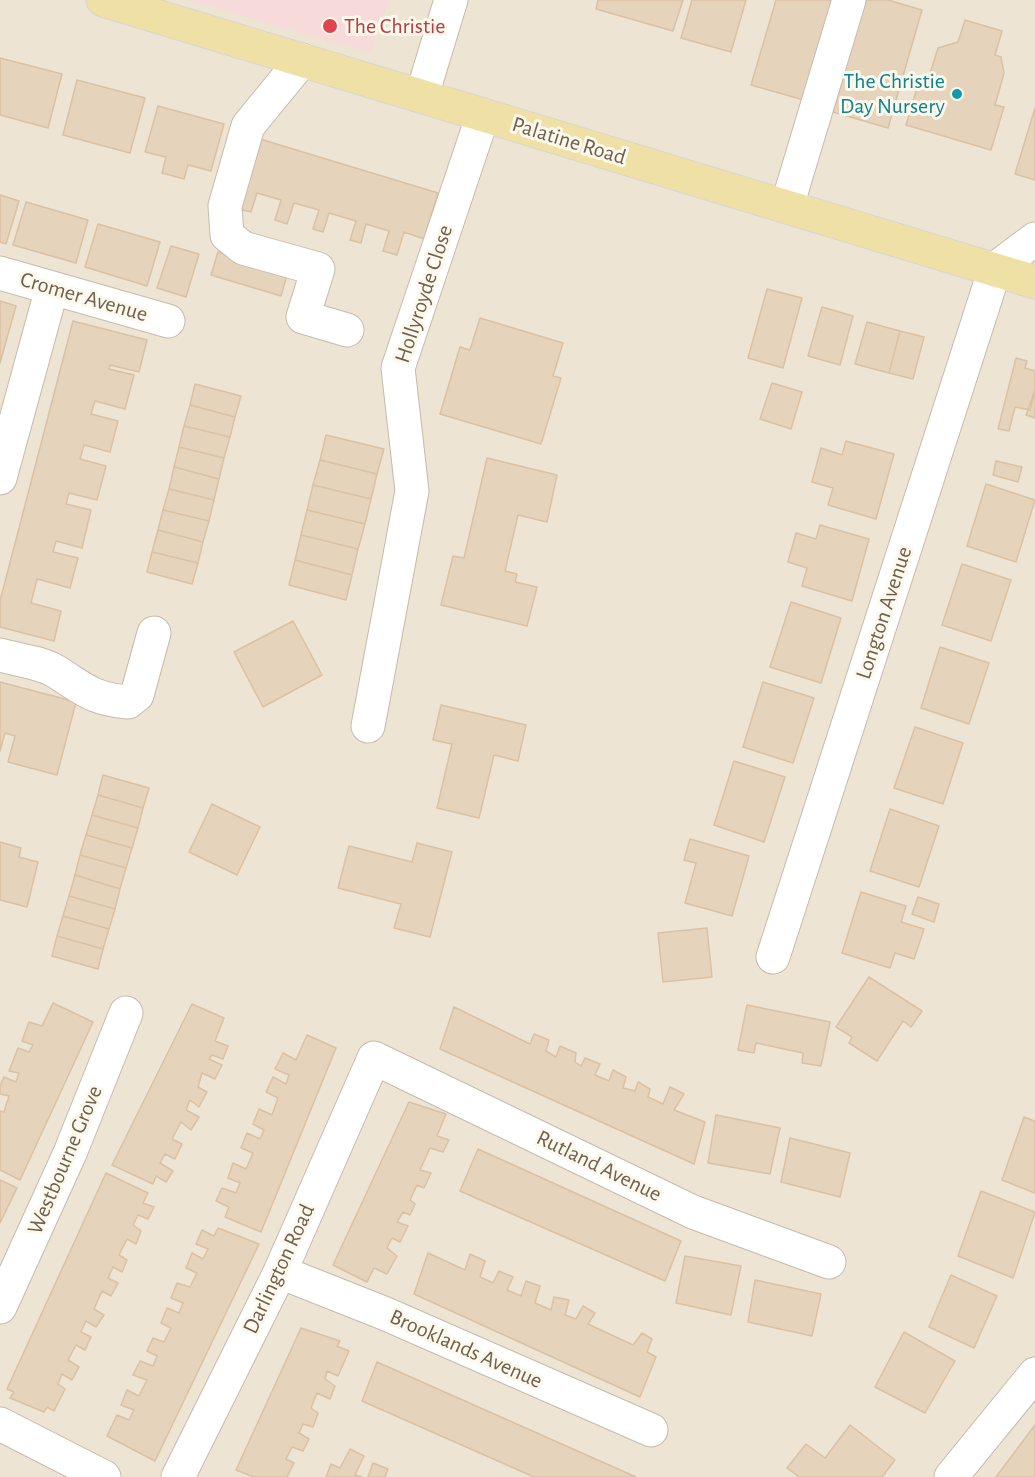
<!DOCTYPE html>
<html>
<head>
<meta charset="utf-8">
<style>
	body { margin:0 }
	canvas { display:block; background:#f9f4e5 }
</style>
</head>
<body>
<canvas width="1035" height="1477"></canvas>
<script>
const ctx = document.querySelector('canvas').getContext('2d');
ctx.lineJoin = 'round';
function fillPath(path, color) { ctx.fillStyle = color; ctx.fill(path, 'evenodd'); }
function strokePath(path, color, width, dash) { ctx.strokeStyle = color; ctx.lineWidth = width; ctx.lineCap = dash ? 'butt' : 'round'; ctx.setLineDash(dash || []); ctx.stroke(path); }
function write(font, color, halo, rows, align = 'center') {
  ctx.font = font + ' "Alegreya Sans",sans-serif'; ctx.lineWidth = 6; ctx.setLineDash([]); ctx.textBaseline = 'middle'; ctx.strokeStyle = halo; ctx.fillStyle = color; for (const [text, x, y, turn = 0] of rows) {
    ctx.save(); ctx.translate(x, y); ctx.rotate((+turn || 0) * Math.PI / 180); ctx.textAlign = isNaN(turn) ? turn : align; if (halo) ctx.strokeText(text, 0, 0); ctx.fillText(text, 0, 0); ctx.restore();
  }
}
const residential = new Path2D(`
	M0,0H1035V1477H0Z`);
const medical = new Path2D(`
	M188,0H389L370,53Z`);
const building = new Path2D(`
	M598,0H683L673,31L596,9Z
	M692,0H746L731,52L681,38Z
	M776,0H836L807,101L751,85Z
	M865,0H888L922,10L888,128L833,112Z
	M965,20L1002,31L995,55L1001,57L1004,73L995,105L1004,107L991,150L906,125L919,81L927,83L938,48L958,42Z
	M0,58L62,74L48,128L0,115Z
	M77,80L145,98L130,153L63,135Z
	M158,106L224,124L211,171L188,165L184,179L162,173L166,157L145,152Z
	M1035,108V180L1015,174Z
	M260,139L438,193L424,239L404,232L397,255L383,251L389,231L366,224L361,243L350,240L356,221L329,213L323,232L313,229L319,210L294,203L287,224L275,220L281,200L257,193L251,212L239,209Z
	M0,195L19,201L6,244L0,242Z
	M26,202L88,220L76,263L13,245Z
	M98,224L160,242L147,286L85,267Z
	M171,246L199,254L186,297L157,288Z
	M218,252L288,272L281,296L211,275Z
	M767,289L802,298L783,368L748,358Z
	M0,301L16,306L0,363Z
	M822,307L853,316L840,365L808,356Z
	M480,318L563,343L553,376L561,378L541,444L440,414L460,347L470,350Z
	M73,321L147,340L139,372L110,365L109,369L134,375L125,409L95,401L91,414L118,421L110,452L84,445L80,459L106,466L97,500L69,493L66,504L91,510L82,548L56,541L53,552L78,558L70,588L37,579L31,603L61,611L54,641L0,627V601Z
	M867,322L900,331L889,373L855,364Z
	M900,331L924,337L913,379L889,373Z
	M1016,358L1027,361L1025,368L1035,371V390L1030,410L1015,407L1009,431L998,429Z
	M772,383L802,392L791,429L760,419Z
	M195,384L241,396L235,417L190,405Z
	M1035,390V418L1026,415Z
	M190,405L235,417L230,437L184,426Z
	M184,426L230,437L224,458L179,447Z
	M326,435L384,449L377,474L320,460Z
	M846,441L894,454L876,519L828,505L833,488L812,482L821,448L842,455Z
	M179,447L224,458L219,479L174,467Z
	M487,458L557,475L547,522L518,515L505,571L517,574L515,582L537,587L527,626L441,605L453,556L464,558Z
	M320,460L377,474L371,499L313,485Z
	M996,461L1022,467L1018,482L993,475Z
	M174,467L219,479L214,500L169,489Z
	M986,484L1035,500L1016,562L967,546Z
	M313,485L371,499L365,524L307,510Z
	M169,489L214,500L209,521L163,510Z
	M163,510L209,521L203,542L158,530Z
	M307,510L365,524L358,549L301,535Z
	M820,525L869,539L852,601L802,586L807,568L788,562L796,533L816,539Z
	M158,530L203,542L198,563L152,552Z
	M301,535L358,549L352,575L295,560Z
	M152,552L198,563L192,584L147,572Z
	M295,560L352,575L346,600L289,585Z
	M962,564L1011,580L991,641L942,625Z
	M791,602L841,618L821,683L770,667Z
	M293,621L322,675L263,707L234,652Z
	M940,647L989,663L969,724L921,708Z
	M0,682L76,702L57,775L8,762L15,736L5,733L0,751Z
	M763,682L814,698L793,763L743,747Z
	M441,705L526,725L518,761L494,755L479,818L437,808L452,744L433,740Z
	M915,727L963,743L943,804L894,788Z
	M734,761L785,777L764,842L714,825Z
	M103,775L149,788L143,808L98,795Z
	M98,795L143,808L138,828L92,815Z
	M212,804L260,827L237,875L189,852Z
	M890,809L939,826L919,887L870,871Z
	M92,815L138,828L132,848L86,835Z
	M86,835L132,848L126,868L80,855Z
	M690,839L749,856L732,916L685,903L696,863L684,860Z
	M0,842L21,848L19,857L38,862L27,907L0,900Z
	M417,843L452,852L430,937L394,928L401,904L338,888L349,846L412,862Z
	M80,855L126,868L120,889L75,875Z
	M75,875L120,889L115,909L69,896Z
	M861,892L906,906L901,922L924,929L914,959L895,953L890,968L842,953Z
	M69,896L115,909L109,929L63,916Z
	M918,897L939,904L934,922L912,914Z
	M63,916L109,929L103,949L57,936Z
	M707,928L712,977L663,982L658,933Z
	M57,936L103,949L98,969L52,956Z
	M869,977L922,1011L911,1027L903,1021L877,1061L849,1043L852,1037L836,1027Z
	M53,1003L93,1022L20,1180L0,1170V1111L4,1112L9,1096L0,1094V1086L4,1077L16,1082L19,1073L9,1071L18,1048L29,1052L33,1045L22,1041L29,1022L42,1026Z
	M192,1004L224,1018L215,1041L228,1046L223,1059L212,1055L209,1059L222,1065L215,1079L202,1073L198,1087L207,1092L199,1107L190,1100L186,1110L199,1117L191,1130L181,1122L172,1139L182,1144L175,1159L165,1154L160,1163L173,1171L166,1182L156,1176L153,1184L112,1165Z
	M747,1005L830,1022L821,1066L802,1063L803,1053L756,1043L754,1053L738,1050Z
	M454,1007L530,1044L534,1034L549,1040L546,1051L556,1057L560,1046L576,1053L575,1062L581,1066L585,1058L600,1064L595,1075L609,1081L613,1070L626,1077L623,1088L635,1091L638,1082L650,1089L648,1097L663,1104L670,1087L684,1094L674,1110L705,1122L694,1164L440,1049Z
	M307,1035L336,1048L261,1232L225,1217L229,1207L216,1201L222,1188L236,1193L240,1183L228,1178L233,1163L246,1169L253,1153L241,1148L247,1133L260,1139L264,1130L253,1124L259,1109L272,1115L278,1098L266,1092L273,1077L286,1084L289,1075L275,1069L283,1053L296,1060Z
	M409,1102L446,1114L437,1136L449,1140L443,1152L430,1148L420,1170L431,1173L424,1188L417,1185L410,1200L415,1204L410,1215L403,1212L397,1222L408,1226L400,1242L392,1238L387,1248L397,1256L387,1274L374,1268L367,1282L333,1265Z
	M716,1115L780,1128L770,1174L708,1163Z
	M1024,1117L1035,1121V1193L1002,1180Z
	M790,1138L850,1153L840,1197L781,1182Z
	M478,1149L681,1241L665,1281L460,1191Z
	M106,1173L148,1193L143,1203L154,1207L148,1219L138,1215L133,1225L141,1231L136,1244L127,1239L119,1255L127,1260L122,1272L113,1267L108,1278L118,1283L111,1296L102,1291L94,1309L104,1315L96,1327L86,1321L81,1332L91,1337L85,1350L76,1345L68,1360L79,1367L72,1380L62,1374L58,1384L65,1389L54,1411L47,1407L44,1412L10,1398L14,1392L7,1389Z
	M0,1180L17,1188L0,1223Z
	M981,1191L1035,1212L1013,1278L958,1256Z
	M218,1228L259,1244L155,1461L107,1436L117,1415L129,1420L134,1410L121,1405L127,1390L139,1396L147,1380L133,1375L140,1361L153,1366L157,1356L147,1351L153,1338L164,1342L171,1328L161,1323L167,1308L179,1313L183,1303L171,1298L177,1283L190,1287L197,1273L186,1268L192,1253L203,1259L208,1249L196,1244L202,1230L214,1236Z
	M428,1253L465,1270L470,1254L485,1261L480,1277L493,1283L499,1271L513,1277L507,1290L521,1296L526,1281L540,1286L535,1303L551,1310L554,1297L569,1300L565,1315L576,1319L583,1306L595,1313L588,1324L633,1345L642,1333L652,1339L647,1352L656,1357L640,1397L414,1294Z
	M685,1256L741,1266L731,1315L676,1303Z
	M951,1275L997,1296L974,1348L929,1327Z
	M755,1280L821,1294L812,1336L748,1322Z
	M301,1328L340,1341L337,1346L349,1351L338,1376L327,1371L325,1379L335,1386L330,1399L317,1393L311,1408L318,1413L313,1427L303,1424L299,1433L309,1439L303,1451L292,1447L286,1459L294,1463L287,1477H254L236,1470Z
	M904,1332L955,1361L925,1413L875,1387Z
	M377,1362L636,1477H534L362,1401Z
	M850,1425L895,1460L882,1477H799L787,1468L806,1444L825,1458Z
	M1035,1425V1477H996Z
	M350,1449L364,1456L355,1475L362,1477H326L331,1464L340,1468Z
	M373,1463L388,1469L385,1477H368Z`);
const minor = new Path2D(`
	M302,60L248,126L225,206L227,235L243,248L318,269L303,317L347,330
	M422,95L451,0
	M787,206L849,0
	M0,273L168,321
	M0,478L52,288
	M0,655C17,660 40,662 55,671C83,688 91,699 128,702L137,695L154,633
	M368,726L412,491L398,368L483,115
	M773,957L995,269L1035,239
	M280,1272L386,1314L651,1430
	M0,1307L70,1153L126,1013
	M0,1424L104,1477
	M178,1477L280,1272L374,1058L693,1212L829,1262
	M951,1477L1035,1374`);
const major = new Path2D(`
	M103,0L1035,282`);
const markers = [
	[330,26,8,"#e0444e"],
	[957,94,6,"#0f9aa8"]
];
const healthNames = [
	["The Christie",344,26]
];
const cultureNames = [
	["The Christie",945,81],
	["Day Nursery",945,106]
];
const streetNames = [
	["Palatine Road",569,141,17],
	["Hollyroyde Close",424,294,-72],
	["Cromer Avenue",84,297,16],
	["Longton Avenue",884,613,-72],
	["Westbourne Grove",65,1160,-67],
	["Rutland Avenue",599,1166,26],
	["Darlington Road",279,1269,-65],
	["Brooklands Avenue",466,1349,24]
];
fillPath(residential, '#ede4d3');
fillPath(medical, '#f6dbda');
fillPath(building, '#e6d3bc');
strokePath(building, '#dbc1a3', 1.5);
strokePath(minor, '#c6bbab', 35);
strokePath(major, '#d9d5d1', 35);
strokePath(minor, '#fff', 33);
strokePath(major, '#efe0a6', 33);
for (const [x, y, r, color] of markers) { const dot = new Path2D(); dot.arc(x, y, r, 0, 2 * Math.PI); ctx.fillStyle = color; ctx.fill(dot); strokePath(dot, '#fcf8eb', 2); }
write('22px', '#be3a42', '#fcf8eb', healthNames, 'left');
write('22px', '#0d838f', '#fcf8eb', cultureNames, 'right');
write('22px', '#6e5f4e', '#fcf8eb', streetNames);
</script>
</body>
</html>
